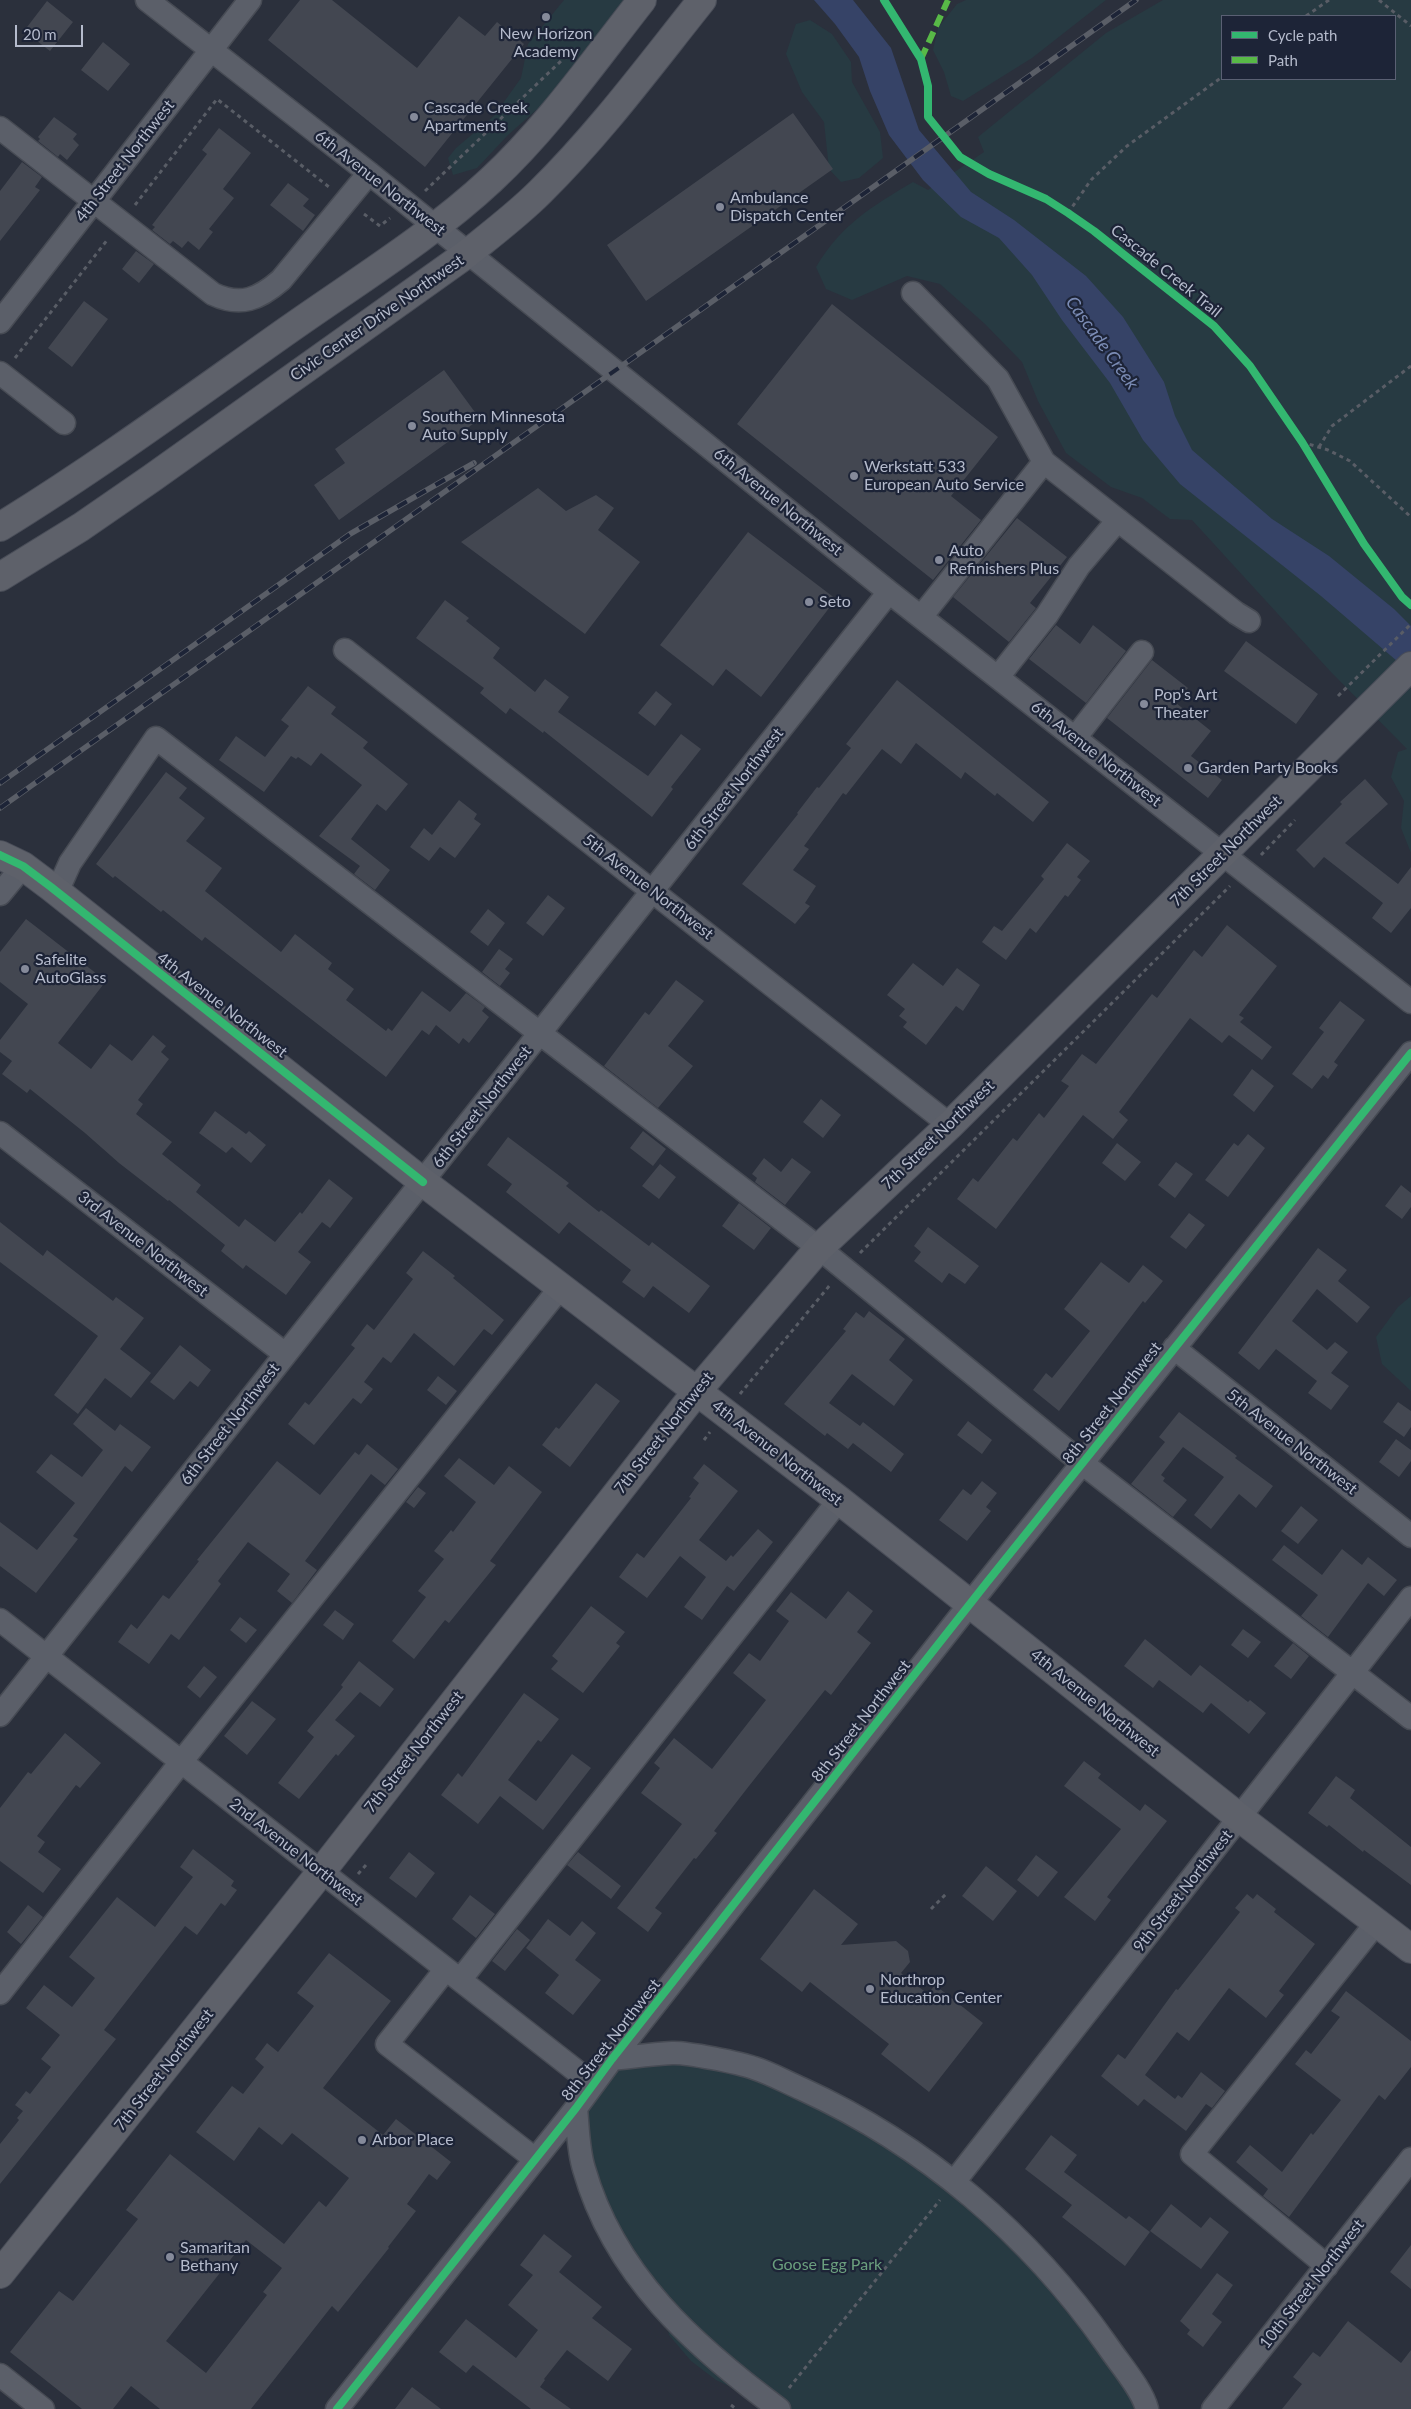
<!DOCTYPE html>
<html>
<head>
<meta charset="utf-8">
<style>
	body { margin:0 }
	#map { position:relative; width:1411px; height:2409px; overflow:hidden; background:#2b303c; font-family:Lato,sans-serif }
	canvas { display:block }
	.legend { position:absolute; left:1221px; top:15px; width:175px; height:65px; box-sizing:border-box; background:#1d2437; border:1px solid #5a6073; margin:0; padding:6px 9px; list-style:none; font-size:15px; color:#b5bbcc }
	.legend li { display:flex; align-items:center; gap:10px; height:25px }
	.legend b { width:25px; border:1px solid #5a6073 }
	.scale { position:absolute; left:15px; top:25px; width:68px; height:22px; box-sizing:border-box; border:2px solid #b5bbcc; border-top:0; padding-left:6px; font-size:15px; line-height:18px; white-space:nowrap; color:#b5bbcc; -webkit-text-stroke:4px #1d2437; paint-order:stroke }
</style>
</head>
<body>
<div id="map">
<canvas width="1411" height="2409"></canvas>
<ul class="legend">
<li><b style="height:6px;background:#33b770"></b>Cycle path</li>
<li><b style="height:6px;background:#58b947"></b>Path</li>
</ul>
<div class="scale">20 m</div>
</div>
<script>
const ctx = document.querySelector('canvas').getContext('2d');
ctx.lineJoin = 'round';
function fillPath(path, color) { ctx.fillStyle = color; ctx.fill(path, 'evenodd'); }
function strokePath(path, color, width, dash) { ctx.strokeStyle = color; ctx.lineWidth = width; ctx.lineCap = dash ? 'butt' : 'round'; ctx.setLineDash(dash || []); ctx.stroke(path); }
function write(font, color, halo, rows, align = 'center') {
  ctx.font = font + ' Lato,sans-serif'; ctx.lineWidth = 4.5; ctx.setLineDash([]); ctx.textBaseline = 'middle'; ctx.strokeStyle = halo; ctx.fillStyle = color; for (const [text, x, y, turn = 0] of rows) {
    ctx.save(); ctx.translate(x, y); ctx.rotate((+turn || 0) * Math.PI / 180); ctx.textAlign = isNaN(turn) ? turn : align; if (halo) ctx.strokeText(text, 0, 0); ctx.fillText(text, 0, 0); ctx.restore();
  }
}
const green = new Path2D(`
	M564,0H625L544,103L508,135L477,168L453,175L448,158L456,148L494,116L521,78L528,44Z
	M966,0H1106L1032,58L963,101L951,96L944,72L933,50L938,28L957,4Z
	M1163,0H1411V853L1401,828L1404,801L1391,777L1398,752L1407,749L1330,671L1192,520L1170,519L1142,498L1111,487L1066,453L1038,401L1022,362L985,324L940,284L907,276L852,300L826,289L816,267C842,224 871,207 913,182L928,190L984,152L978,137L1106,33ZM1222,16H1395V79H1222Z
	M810,20L832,34L851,62L852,82L880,132L883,158L859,178L841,182L829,169L824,122L802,92L786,54L796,24Z
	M1411,1296V1391L1382,1364L1376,1337L1398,1307Z
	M674,2053L831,2103L1006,2228L1147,2409H779L743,2382L733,2388L716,2380L691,2361L669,2335L665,2311L603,2222L576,2108L612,2059Z`);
const water = new Path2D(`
	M814,0H853L891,48L919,130L971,192L1014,220L1086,276L1123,317L1164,382L1175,416L1192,450L1272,519L1329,556L1394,609L1411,626V673L1321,596L1180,484L1143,440L1110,383L1062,320L1032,275L999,238L961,217L923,180L889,135L870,91L859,57L835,24Z`);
const building = new Path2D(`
	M300,0H332L417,68L459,16L485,36L497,22L524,44L425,167L268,40Z
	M47,1L73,22L50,51L24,31Z
	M103,42L130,64L108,91L81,70Z
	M793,113L833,169L646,301L607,245Z
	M54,117L77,134L73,139L79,145L67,160L60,154L58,157L38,141L40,139L38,137Z
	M219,128L251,153L223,189L234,198L209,229L213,232L199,250L188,241L182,248L173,241L170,244L152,230L155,227L152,225L207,154L202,150Z
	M22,162L42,177L35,187L40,190L0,241V191Z
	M288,183L309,199L303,206L315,215L303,231L270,205Z
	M136,251L154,264L139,283L122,269Z
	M84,301L108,319L72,367L48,348Z
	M832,304L998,437L951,496L981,520L933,580L737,424Z
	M444,370L480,419L339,520L314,485L345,463L335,449Z
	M538,488L566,511L596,495L614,508L598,530L640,562L585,634L461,542Z
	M1017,518L1067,557L1030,603L1036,608L1009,642L953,597Z
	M748,532L836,599L761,697L726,669L713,686L660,645Z
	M445,600L469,618L466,621L500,648L493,658L535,692L545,679L569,697L558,712L648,776L681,734L701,749L671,787L673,789L652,817L544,731L543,733L510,708L506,714L480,693L484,688L416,638Z
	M1056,625L1080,644L1093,625L1126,651L1086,703L1029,659Z
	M1246,641L1318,694L1296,724L1224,671Z
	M1152,660L1188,688L1176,703L1211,731L1191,756L1222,780L1208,798L1107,718Z
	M897,680L1049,802L1033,822L997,793L995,796L965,772L961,779L916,743L901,764L882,749L846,795L843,793L804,846L809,849L793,870L816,886L805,903L810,906L795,924L742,884L798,814L797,813L817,787L819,788L851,748L846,744Z
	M308,686L336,707L331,714L368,742L363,748L408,784L386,811L377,804L351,839L390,870L375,890L354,874L360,866L319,836L362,785L321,753L311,766L298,757L296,759L291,756L264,792L219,760L236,736L265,757L289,726L281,720Z
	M656,691L672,704L655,726L638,713Z
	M166,772L187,788L179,798L205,818L186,841L222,868L205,891L281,952L295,934L332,963L328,969L354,989L346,1000L386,1031L388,1028L392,1031L422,991L450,1012L466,993L485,1007L482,1011L489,1017L469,1043L463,1038L459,1044L436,1025L429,1035L422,1030L386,1077L205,937L202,941L163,910L161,912L115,876L113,878L96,864Z
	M1365,779L1388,804L1345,843L1398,884L1411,867V908L1391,933L1372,918L1383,903L1324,857L1314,868L1296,850L1342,804L1340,802Z
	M459,800L477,814L474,819L481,824L455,858L440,847L429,861L410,847L424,828L432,835Z
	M1067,843L1090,861L1077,877L1081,880L1068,897L1065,895L1036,933L1030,928L1006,960L982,942L994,926L1002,931L1044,879L1041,876Z
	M548,895L565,908L543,936L526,923Z
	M488,909L505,923L488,946L470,932Z
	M26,919L106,981L58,1043L91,1069L110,1044L132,1061L153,1035L166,1046L161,1052L169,1059L138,1100L143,1104L136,1114L172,1142L162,1154L201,1185L196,1192L239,1227L245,1219L275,1242L300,1212L302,1214L329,1179L353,1198L330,1228L322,1222L298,1252L311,1262L286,1295L246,1265L243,1269L221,1251L225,1245L169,1200L168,1201L119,1163L85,1133L30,1089L27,1093L2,1074L12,1061L0,1052V1040L28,1004L0,982V952Z
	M1227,925L1277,966L1239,1015L1244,1018L1240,1022L1272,1047L1262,1060L1229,1035L1222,1043L1190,1018L1119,1112L1128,1120L1113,1139L1083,1115L996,1229L957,1199L973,1178L978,1182L1013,1138L1017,1141L1039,1113L1044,1118L1069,1086L1061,1081L1082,1054L1096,1064L1152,994L1157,998L1194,950L1202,957Z
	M499,949L513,959L505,969L510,973L500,986L482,972Z
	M913,963L943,986L957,968L980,985L963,1011L956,1006L926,1045L903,1027L907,1022L899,1016L905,1009L887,995Z
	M676,980L704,1001L668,1046L693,1066L658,1108L604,1066L645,1012L649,1015Z
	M1340,1001L1365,1020L1334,1062L1338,1065L1328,1079L1323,1075L1312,1089L1292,1074L1324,1032L1319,1028Z
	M1252,1069L1274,1086L1254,1112L1233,1095Z
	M821,1099L841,1115L823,1138L803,1122Z
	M215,1111L246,1134L249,1131L266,1145L251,1163L232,1147L226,1153L199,1133Z
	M643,1131L666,1149L653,1166L630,1148Z
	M1248,1134L1265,1148L1228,1197L1205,1180L1234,1143L1238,1146Z
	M508,1137L569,1183L566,1186L599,1212L601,1210L649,1246L652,1242L710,1286L689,1313L653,1286L644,1298L622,1282L631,1270L569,1222L559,1234L506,1192L512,1184L487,1165Z
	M1117,1143L1141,1162L1125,1181L1102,1163Z
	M764,1158L781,1172L792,1158L811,1172L785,1205L755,1182L757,1178L752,1174Z
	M1176,1162L1193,1174L1175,1198L1158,1185Z
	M660,1164L676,1177L659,1199L642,1186Z
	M1401,1185L1411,1193V1207L1402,1219L1385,1206Z
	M739,1203L771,1228L754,1250L722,1226Z
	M1189,1213L1205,1225L1186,1249L1170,1237Z
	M0,1222L43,1256L47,1250L113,1301L116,1297L144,1318L120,1349L151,1373L131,1398L105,1378L78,1414L54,1395L98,1336L0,1262Z
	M928,1227L979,1266L965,1284L949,1273L942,1283L914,1261L921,1252L914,1246Z
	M1318,1248L1347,1270L1338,1281L1370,1307L1357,1323L1317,1289L1292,1321L1327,1350L1335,1342L1348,1352L1331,1373L1349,1386L1331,1410L1308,1393L1317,1381L1276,1349L1259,1370L1238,1353Z
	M423,1251L455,1276L453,1278L504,1320L492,1335L484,1329L454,1366L414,1333L391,1363L383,1357L364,1382L373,1389L361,1404L353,1398L314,1445L288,1424L305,1402L309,1405L355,1348L351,1345L367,1324L374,1330L413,1279L406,1273Z
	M1101,1262L1129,1283L1143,1265L1163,1281L1145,1303L1143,1301L1059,1411L1033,1390L1046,1373L1052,1378L1090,1331L1064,1309Z
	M869,1311L905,1339L889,1360L913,1380L894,1406L852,1374L829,1403L860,1426L863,1422L904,1454L891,1472L853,1443L848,1449L827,1433L825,1436L784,1404L846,1331L843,1329L856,1312L864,1318Z
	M180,1345L211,1370L198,1387L190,1381L174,1400L150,1382Z
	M438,1376L457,1391L446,1405L427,1390Z
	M596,1383L620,1401L570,1467L542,1445L556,1427L559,1429Z
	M1398,1402L1411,1411V1427L1404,1437L1383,1422Z
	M86,1408L115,1431L120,1424L151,1447L132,1472L125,1466L73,1536L78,1539L36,1593L0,1566V1522L37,1550L75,1503L36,1472L51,1454L82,1477L103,1450L73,1424Z
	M1179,1412L1237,1456L1235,1458L1273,1486L1256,1508L1239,1494L1211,1529L1194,1515L1224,1477L1183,1447L1161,1475L1165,1478L1163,1481L1187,1500L1173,1517L1131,1484L1165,1442L1159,1437Z
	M968,1421L992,1440L982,1454L957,1435Z
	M1396,1439L1411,1450V1461L1399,1477L1379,1462Z
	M367,1444L398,1469L385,1485L371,1474L305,1561L317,1570L292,1603L277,1591L290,1574L248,1542L218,1581L221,1584L179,1640L171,1634L149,1664L118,1642L131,1624L137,1629L163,1595L169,1599L199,1561L197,1560L277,1461L320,1495L355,1452L359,1455Z
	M459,1458L494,1485L509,1466L542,1492L490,1561L496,1565L449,1623L445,1620L414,1659L392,1641L426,1597L418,1591L444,1559L434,1551L451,1530L453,1532L476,1502L444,1476Z
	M704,1464L738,1491L699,1540L726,1561L731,1555L733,1557L758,1529L773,1542L734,1591L727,1586L702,1620L684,1607L706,1577L680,1556L647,1598L619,1577L637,1553L644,1558L691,1498L689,1497L699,1483L693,1478Z
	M982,1481L997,1493L986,1507L991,1511L967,1541L939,1520L963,1489L971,1495Z
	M418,1487L426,1493L414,1508L406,1502Z
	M1301,1506L1318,1520L1298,1544L1281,1531Z
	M1284,1545L1322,1575L1342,1549L1362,1565L1368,1557L1397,1580L1384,1596L1368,1583L1328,1637L1301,1616L1318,1595L1272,1560Z
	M848,1591L873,1611L857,1632L871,1643L831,1695L825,1690L749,1786L714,1831L717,1833L696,1859L694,1858L655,1908L662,1913L648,1932L617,1908L682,1824L641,1793L660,1768L654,1763L674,1738L712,1769L766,1700L733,1673L749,1653L760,1661L789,1621L776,1611L791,1592L826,1619Z
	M591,1606L625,1632L616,1643L620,1646L583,1693L551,1669L558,1661L552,1656Z
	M335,1610L354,1624L343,1640L323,1625Z
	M240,1617L257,1630L246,1643L230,1630Z
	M1243,1629L1261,1642L1248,1658L1231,1645Z
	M1145,1639L1191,1676L1200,1665L1248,1702L1250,1700L1266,1713L1249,1734L1211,1703L1203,1713L1159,1680L1153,1688L1124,1666Z
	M1293,1643L1309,1656L1291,1679L1274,1666Z
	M359,1661L394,1689L380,1707L360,1692L335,1720L355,1736L338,1756L336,1754L299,1799L278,1783L314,1737L307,1731L343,1687L341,1685Z
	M204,1666L217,1677L200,1698L187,1687Z
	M524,1693L559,1719L541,1742L538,1740L508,1780L536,1801L572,1754L591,1768L543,1830L500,1796L478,1824L441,1795L458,1773L462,1777Z
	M252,1701L276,1719L247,1755L224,1736Z
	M65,1733L101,1763L80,1788L76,1785L37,1836L45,1842L38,1852L61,1869L43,1893L0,1861V1808L28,1772L31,1774Z
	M1084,1761L1101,1774L1098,1778L1140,1811L1145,1804L1167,1821L1107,1897L1111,1900L1095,1921L1064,1897L1121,1829L1064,1786Z
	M1336,1776L1355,1790L1350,1798L1411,1847V1885L1364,1850L1363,1852L1329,1825L1327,1827L1308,1813Z
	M193,1849L234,1881L231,1886L237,1890L225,1906L221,1903L197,1935L185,1926L104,2030L116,2039L0,2184V2144L19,2120L17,2118L23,2111L15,2105L26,2091L30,2094L51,2067L41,2059L60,2035L26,2008L44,1985L72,2007L95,1978L69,1957L117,1897L155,1927L193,1877L180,1867Z
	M409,1852L435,1873L416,1898L389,1878Z
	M578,1852L621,1886L611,1899L567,1865Z
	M1036,1855L1058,1872L1038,1897L1017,1880Z
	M986,1866L1017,1891L993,1921L962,1896Z
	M814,1889L858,1924L841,1945L896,1941L908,1951L910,1962L901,1973L928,1994L935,1985L983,2023L929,2092L881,2054L889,2044L810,1982L802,1992L760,1959Z
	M1247,1894L1253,1899L1257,1894L1276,1909L1274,1912L1315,1944L1279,1991L1284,1995L1266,2018L1229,1988L1189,2041L1177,2032L1145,2075L1175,2099L1178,2095L1182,2098L1201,2072L1225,2091L1212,2108L1206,2104L1186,2131L1144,2099L1138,2106L1101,2076L1118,2054L1125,2059L1176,1989L1178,1990L1240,1912L1235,1908Z
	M470,1895L495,1914L476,1938L452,1919Z
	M28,1905L43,1917L21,1944L7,1932Z
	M548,1919L570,1936L582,1921L596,1933L575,1960L601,1980L573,2015L545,1993L559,1975L526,1948Z
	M517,1929L530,1940L505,1971L492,1961Z
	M329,1953L391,2001L323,2088L383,2135L396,2119L451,2162L437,2180L429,2174L407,2204L416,2211L388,2247L389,2248L338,2312L332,2306L251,2409H160L131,2386L113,2409H82L10,2352L59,2291L73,2301L138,2219L126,2210L170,2154L284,2244L319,2201L326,2207L349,2178L292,2133L282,2145L259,2127L234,2161L196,2132L232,2086L243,2094L264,2067L255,2059L267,2043L278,2052L314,2006L297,1993ZM246,2240L282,2268L263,2292L267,2295L206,2373L166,2341Z
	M1346,1991L1411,2041V2067L1385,2100L1379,2095L1289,2217L1263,2196L1268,2189L1236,2162L1250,2145L1282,2172L1311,2133L1313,2135L1341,2100L1295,2064L1306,2050L1311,2054L1340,2017L1331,2011Z
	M1051,2135L1077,2155L1064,2172L1126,2219L1129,2216L1150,2232L1125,2266L1062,2217L1072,2205L1025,2169Z
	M1171,2204L1201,2228L1210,2217L1229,2232L1201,2269L1150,2231Z
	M544,2234L572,2256L559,2272L602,2307L592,2318L632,2349L608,2381L567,2350L544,2379L545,2380L540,2387L571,2409H531L473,2365L466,2373L439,2352L466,2319L516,2358L538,2330L508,2305L533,2275L520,2265Z
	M1411,2245V2289L1390,2272Z
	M1217,2273L1233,2285L1212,2314L1222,2322L1203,2347L1187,2334L1190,2330L1180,2321Z
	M1348,2321L1401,2363L1411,2350V2409H1282L1302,2384L1293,2377L1313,2352L1320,2357Z
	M412,2387L441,2409H395Z`);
const path = new Path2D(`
	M1379,0L1411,26
	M1306,16L1329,0
	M425,191L561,61
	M135,205L217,99L329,187
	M1068,213L1091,180L1127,146L1222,77
	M364,214L380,226L390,218
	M15,358L108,239
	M1302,442L1328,450L1350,461L1411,517
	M1319,447L1332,426L1411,366
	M1338,696L1411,624
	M1261,855L1295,820
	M860,1253L1230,886
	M740,1394L830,1285
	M704,1440L710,1432
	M358,1874L366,1865
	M931,1909L946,1894
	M789,2388L940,2200
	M731,2405L736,2409`);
const minor = new Path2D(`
	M147,0L369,173L889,592L1411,1002
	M0,128L213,294C241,307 259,299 281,280L369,173
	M913,293L998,379L1044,462L1236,613L1249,621
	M0,322L250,0
	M0,373L64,423
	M921,617L1044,462
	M345,650L950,1125
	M998,677L1047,615L1079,566L1118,520
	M1075,738L1142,652
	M57,892L70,863L156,738L819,1248L1082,1463L1411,1718
	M0,894L23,866
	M0,1133L285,1354
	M1174,1348L1411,1536
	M0,1620L593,2084
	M0,1715L889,592
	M446,1969L387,2044L535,2159
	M460,1980L839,1500
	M0,1993L181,1762L560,1288
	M612,2059C632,2057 652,2054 672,2053C686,2052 740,2063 754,2068C770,2073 786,2082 802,2089C925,2145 1030,2235 1107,2345C1119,2363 1142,2389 1147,2409
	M576,2108C578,2128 578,2150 584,2169C614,2275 694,2346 779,2409
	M954,2182L1411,1598
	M1327,2266L1192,2154L1377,1922
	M0,2375L43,2409
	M337,2409L576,2108L612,2059L988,1581L1411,1053
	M1213,2409L1411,2159`);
const major = new Path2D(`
	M0,527C99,466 193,397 288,330C356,282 431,236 491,180C548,127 594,61 642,0
	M0,577L81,527L152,478L468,253C493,233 518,214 540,192C600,133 650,65 702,0
	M0,855L23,866L51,887L423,1182L839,1500L1240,1818L1411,1949
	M0,2274L321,1872L697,1391L819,1248L950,1125L1411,666`);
const rail = new Path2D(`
	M0,783L350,534L474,463
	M0,808L1136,0`);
const quiet = new Path2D(`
	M921,59L948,0`);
const cycleway = new Path2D(`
	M884,0L921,59L928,86V117L960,157L989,174L1046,199L1068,213L1094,231L1214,326L1250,366L1302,442L1364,544L1402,597L1411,605
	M0,855L23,866L51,887L423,1182
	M337,2409L576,2108L612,2059L988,1581L1411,1053`);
const markers = [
	[546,17,5,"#858a9a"],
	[414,117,5,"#858a9a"],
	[720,207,5,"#858a9a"],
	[412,426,5,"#858a9a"],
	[854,476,5,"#858a9a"],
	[939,560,5,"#858a9a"],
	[809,602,5,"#858a9a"],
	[1144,704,5,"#858a9a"],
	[1188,768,5,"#858a9a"],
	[25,969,5,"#858a9a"],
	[870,1989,5,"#858a9a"],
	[362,2140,5,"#858a9a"],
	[170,2257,5,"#858a9a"]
];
const poiNames = [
	["New Horizon",546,34,"center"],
	["Academy",546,52,"center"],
	["Cascade Creek",424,108],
	["Apartments",424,126],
	["Ambulance",730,198],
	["Dispatch Center",730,216],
	["Southern Minnesota",422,417],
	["Auto Supply",422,435],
	["Werkstatt 533",864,467],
	["European Auto Service",864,485],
	["Auto",949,551],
	["Refinishers Plus",949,569],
	["Seto",819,602],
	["Pop's Art",1154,695],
	["Theater",1154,713],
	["Garden Party Books",1198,768],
	["Safelite",35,960],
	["AutoGlass",35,978],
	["Northrop",880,1980],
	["Education Center",880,1998],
	["Arbor Place",372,2140],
	["Samaritan",180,2248],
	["Bethany",180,2266]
];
const streetNames = [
	["4th Street Northwest",125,161,-52],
	["6th Avenue Northwest",380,183,38],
	["Cascade Creek Trail",1166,271,39],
	["Civic Center Drive Northwest",377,318,-35],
	["6th Avenue Northwest",778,502,39],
	["6th Avenue Northwest",1096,754,38],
	["6th Street Northwest",734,789,-52],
	["7th Street Northwest",1226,851,-45],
	["5th Avenue Northwest",648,887,38],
	["4th Avenue Northwest",222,1005,38],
	["6th Street Northwest",482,1107,-52],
	["7th Street Northwest",938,1135,-44],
	["3rd Avenue Northwest",143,1244,38],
	["8th Street Northwest",1112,1403,-52],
	["6th Street Northwest",230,1424,-52],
	["7th Street Northwest",664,1433,-52],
	["5th Avenue Northwest",1292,1442,38],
	["4th Avenue Northwest",777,1453,38],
	["4th Avenue Northwest",1095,1703,39],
	["8th Street Northwest",861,1721,-52],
	["7th Street Northwest",414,1752,-52],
	["2nd Avenue Northwest",296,1852,38],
	["9th Street Northwest",1183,1891,-52],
	["8th Street Northwest",611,2040,-52],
	["7th Street Northwest",164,2070,-52],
	["10th Street Northwest",1312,2284,-52]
];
const parkNames = [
	["Goose Egg Park",827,2265]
];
const waterNames = [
	["Cascade Creek",1102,343,54]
];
fillPath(green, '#273a42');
fillPath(water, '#364367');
fillPath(building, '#434751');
strokePath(minor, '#474b54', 25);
strokePath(major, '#494d58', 30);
strokePath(path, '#595d66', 3, [4, 4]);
strokePath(minor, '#5b5f69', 22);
strokePath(major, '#5e616a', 28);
strokePath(rail, '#5a5e67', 5.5);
strokePath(rail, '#1d2437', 4, [11]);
strokePath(quiet, '#58b947', 6, [12, 6]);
strokePath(cycleway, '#33b770', 8);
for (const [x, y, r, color] of markers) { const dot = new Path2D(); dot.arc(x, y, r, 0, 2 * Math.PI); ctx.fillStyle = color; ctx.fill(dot); strokePath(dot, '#1d2437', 2); }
write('16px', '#b5bbcc', '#1d2437', poiNames, 'left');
write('16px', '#b5bbcc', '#1d2437', streetNames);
write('16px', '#6b9f7e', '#1d2437', parkNames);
write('italic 18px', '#7b8cb5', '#1d2437', waterNames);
</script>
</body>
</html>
